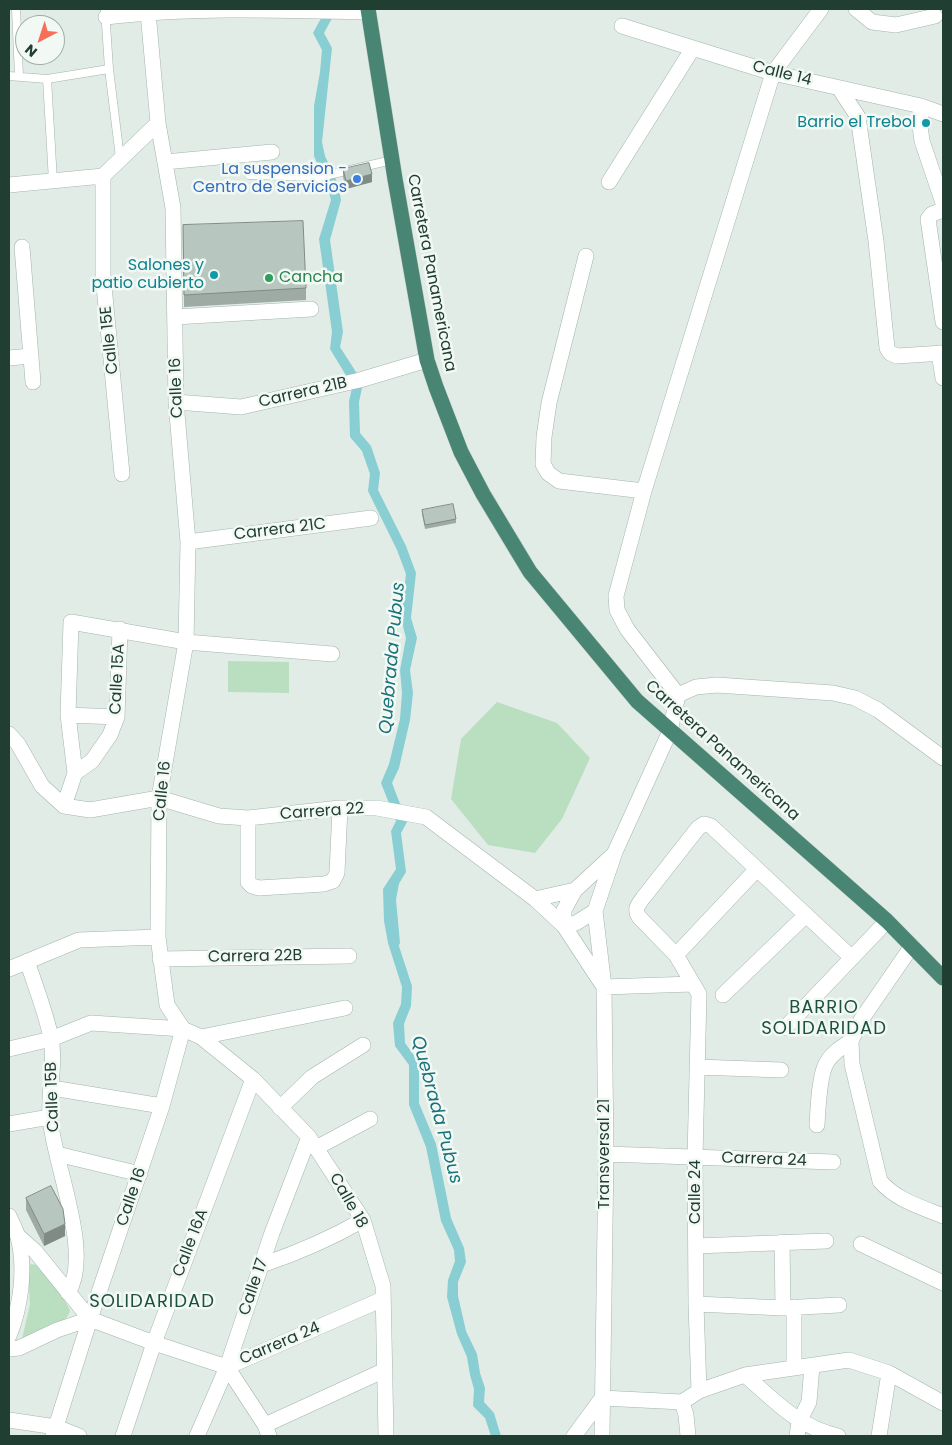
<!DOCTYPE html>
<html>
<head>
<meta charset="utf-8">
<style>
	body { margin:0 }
	#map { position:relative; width:952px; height:1445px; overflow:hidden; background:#e1ece6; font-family:Poppins,sans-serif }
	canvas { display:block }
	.frame { position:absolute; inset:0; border:10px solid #213e33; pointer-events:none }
	.north { position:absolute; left:15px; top:15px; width:50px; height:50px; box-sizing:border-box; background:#f2f9f5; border:1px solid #9eaea7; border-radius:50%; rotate:220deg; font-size:14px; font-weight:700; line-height:20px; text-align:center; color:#213e33 }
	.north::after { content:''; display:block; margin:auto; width:18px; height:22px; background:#f57057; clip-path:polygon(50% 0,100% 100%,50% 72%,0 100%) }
</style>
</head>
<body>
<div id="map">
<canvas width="952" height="1445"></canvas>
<div class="frame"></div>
<div class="north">N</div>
</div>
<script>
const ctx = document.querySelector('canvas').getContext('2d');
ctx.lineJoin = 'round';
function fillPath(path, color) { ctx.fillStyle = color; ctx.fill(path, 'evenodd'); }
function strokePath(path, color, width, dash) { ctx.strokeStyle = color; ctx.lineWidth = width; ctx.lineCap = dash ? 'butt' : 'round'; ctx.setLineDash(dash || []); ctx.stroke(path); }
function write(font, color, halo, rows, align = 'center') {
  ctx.font = font + ' Poppins,sans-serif'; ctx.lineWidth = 5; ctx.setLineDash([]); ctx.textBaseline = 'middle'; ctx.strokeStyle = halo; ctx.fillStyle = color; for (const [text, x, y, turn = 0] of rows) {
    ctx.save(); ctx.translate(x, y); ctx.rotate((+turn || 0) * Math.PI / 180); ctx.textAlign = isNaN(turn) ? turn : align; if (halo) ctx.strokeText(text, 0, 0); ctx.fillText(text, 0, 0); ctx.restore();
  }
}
const green = new Path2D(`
	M228,661L289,662V693L228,692Z
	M497,702L557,723L590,758L562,819L535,853L488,845L451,799L461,739Z
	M31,1264L38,1265C49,1279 62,1294 70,1310C68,1326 35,1334 22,1339L30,1304L28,1269Z`);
const water = new Path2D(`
	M326,9H337L324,33L332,48L322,142L325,156L338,184L341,200L330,240L343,332L340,347L356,372L362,388L359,402L360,433L371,446L380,473L378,490L406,546L416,573L411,618L417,638L410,670L413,693L410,720L399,768L392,783L407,822L401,833L406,872L394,892V921L397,940L412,986L411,1006L404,1024L405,1043L419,1062V1103L436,1144L451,1218L464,1248L466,1262L458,1282V1296L466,1331L477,1354L480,1373L485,1388L484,1402L494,1413L501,1436H491L485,1418L473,1406L474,1389L470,1375L467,1357L457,1334L447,1297L448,1280L455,1261L454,1250L441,1221L426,1147L409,1105V1065L395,1046L393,1023L401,1004L402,987L388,943L384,921L383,889L396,869L391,831L396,821L381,783L389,764L400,719L402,693L400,670L406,638L401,618L406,574L397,550L368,491L370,474L362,451L350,437L349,401L352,388L347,377L330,349L332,332L319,239L331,200L328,188L314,156V106L320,72L322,50L313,33Z`);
const stream = new Path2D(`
	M397,883L394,900L398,943`);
const service = new Path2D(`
	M16,9L19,76
	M105,9L109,69L120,158
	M9,76L47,79L109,69
	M47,79L53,181
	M249,175L320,177L392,160`);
const minor = new Path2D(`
	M856,9L872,22L896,25L935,16
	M106,17C193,7 281,10 368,12
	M622,26L773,73L921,106L943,114
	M839,88L858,117L876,241L887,348L890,353L897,356L943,353
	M921,106L920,126L922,141L943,203
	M165,162L272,152
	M103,176V275L122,474
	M103,176L158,123
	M609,182L693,48
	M9,185L103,176
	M943,210L932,214L928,219L943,322
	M22,247L33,382
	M586,256L549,403L544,437L543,464L548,473L559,481L644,491
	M175,317L311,309
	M939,353L943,378
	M9,358L31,356
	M176,402L241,407L360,380L427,360
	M188,542L371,518
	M678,695L696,687L717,685L833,693L855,698L878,710L943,758
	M68,715L117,717
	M9,734L18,744L42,786L64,806L90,810L159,798L219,816L248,818L340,808H377L426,817L535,899L564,926L602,984
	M75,773L92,761L110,735L117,717L120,629
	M64,806L75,773L68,715L71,622L186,642L332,654
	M248,818V882L252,886L259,888L324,884L333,881L337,873L340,808
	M535,899L575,890
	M595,911L576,923L564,926V910L575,890L614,854
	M912,946L861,1020L851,1041L852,1064L880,1181C896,1200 921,1207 943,1216
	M676,955L757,869
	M160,959L349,956
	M27,961C35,985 46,1013 51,1038C56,1064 48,1092 50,1118C54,1165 93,1253 68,1293
	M9,969L79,940L158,937
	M604,987L693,984
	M723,995L806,915
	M785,1028L887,921
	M201,1037L345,1008
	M9,1049L51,1039L91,1023L183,1029L201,1037L253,1079L309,1137L363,1220L383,1286L386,1436
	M697,1067L781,1070
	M52,1088L162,1106
	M280,1108L312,1077L363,1045
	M9,1124L50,1117
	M817,1125C818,1109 819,1074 827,1062C833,1052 842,1047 851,1041
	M316,1148L370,1119
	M57,1154L140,1174
	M606,1154L833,1162
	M18,1236L35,1251L90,1319L154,1343L227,1367L383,1299
	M782,1242L783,1308
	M861,1244L943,1283
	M696,1246L826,1241
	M262,1265C297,1253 330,1239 363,1220
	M696,1304L783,1308L839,1305
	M9,1349L19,1348L57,1330L90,1319
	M227,1367L265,1425L269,1436
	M794,1368V1307
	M745,1375C775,1401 798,1427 838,1436
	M699,1391L696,1304L695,1157L699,994L676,955L639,917C634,909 638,905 643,898L698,828L704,824L711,826L852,958
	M602,1398L682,1402L699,1391L745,1375L849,1360L889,1373L943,1403
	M682,1402L686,1415L688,1436
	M9,1420L56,1427L79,1436
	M265,1425L385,1370
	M53,1436L90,1319L162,1106L183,1029L167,1005L158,937L159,798L186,642L188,542L176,402L173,208L158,123L148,12
	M123,1436L154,1343L253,1079
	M197,1436L227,1367L272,1233L309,1137
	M574,1436L602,1398
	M602,1436L606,1154L604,987L595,911L615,852L670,731L678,695L627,629L617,610L616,596L644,491L773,73L821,9
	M797,1436L799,1422L809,1402L812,1366
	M879,1436L889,1373`);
const tertiary = new Path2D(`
	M9,1216C12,1223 16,1230 18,1237C26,1269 21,1306 9,1336`);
const trunk = new Path2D(`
	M368,9L395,179L427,360L436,387L461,452L483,494L530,572L637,701L887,921L943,978`);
const wall = new Path2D(`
	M343,169L372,182L346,189L343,177Z
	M183,225L306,288V300L184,307Z
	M422,510L456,519V523L425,529L422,514Z
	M26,1198L65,1236L44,1246L26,1210Z`);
const shadedWall = new Path2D(`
	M372,174V182L346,189V181Z
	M65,1224V1236L44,1246V1234Z`);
const building = new Path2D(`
	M369,163L372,174L346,181L343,169Z
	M303,221L306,288L184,295L183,225Z
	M453,504L456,519L425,525L422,510Z
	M51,1186L63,1209L65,1224L44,1234L26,1198Z`);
const markers = [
	[926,123,5,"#0f9aa8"],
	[357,179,5,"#3f7fe0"],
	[214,275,5,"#0f9aa8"],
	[269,278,5,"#2e9e5b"]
];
const streetNames = [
	["Calle 14",782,74,14],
	["Carretera Panamericana",431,273,79],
	["Calle 15E",110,340,-96],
	["Calle 16",177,388,-92],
	["Carrera 21B",303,393,-13],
	["Carrera 21C",280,530,-7],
	["Calle 15A",118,679,-87],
	["Carretera Panamericana",722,751,42],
	["Calle 16",163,791,-84],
	["Carrera 22",322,812,-4],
	["Carrera 22B",255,957,-1],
	["Calle 15B",53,1097,-92],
	["Transversal 21",605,1154,-90],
	["Carrera 24",764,1160,2],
	["Calle 24",696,1192,-90],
	["Calle 16",132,1197,-71],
	["Calle 18",348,1201,60],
	["Calle 16A",191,1243,-69],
	["Calle 17",254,1287,-71],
	["Carrera 24",280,1344,-23]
];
const cultureNames = [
	["Barrio el Trebol",916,123],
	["Salones y",204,266],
	["patio cubierto",204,284]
];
const shopNames = [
	["La suspension -",347,170],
	["Centro de Servicios",347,188]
];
const leisureNames = [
	["Cancha",279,278]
];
const waterNames = [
	["Quebrada Pubus",393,658,-85],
	["Quebrada Pubus",436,1110,75]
];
const neighbourhoodNames = [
	["BARRIO",824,1008],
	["SOLIDARIDAD",824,1029],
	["SOLIDARIDAD",152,1302]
];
fillPath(green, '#badec0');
fillPath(water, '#88ced3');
strokePath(stream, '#88ced3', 4);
strokePath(service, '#a4b4ad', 9);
strokePath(minor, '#a4b4ad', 16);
strokePath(tertiary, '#a4b4ad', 16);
strokePath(trunk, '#c1c9c6', 16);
strokePath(service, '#fff', 8);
strokePath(minor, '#fff', 15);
strokePath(tertiary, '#fff', 15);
strokePath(trunk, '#488673', 15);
fillPath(wall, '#9daba4');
fillPath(shadedWall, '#808b86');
fillPath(building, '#b7c7bf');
strokePath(building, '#808b86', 1);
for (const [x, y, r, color] of markers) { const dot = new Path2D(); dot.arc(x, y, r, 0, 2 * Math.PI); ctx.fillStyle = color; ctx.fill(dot); strokePath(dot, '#f2f9f5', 2); }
write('16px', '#213e33', '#f2f9f5', streetNames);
write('16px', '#0d838f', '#f2f9f5', cultureNames, 'right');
write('16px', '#366cbe', '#f2f9f5', shopNames, 'right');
write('16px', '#27864d', '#f2f9f5', leisureNames, 'left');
write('italic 18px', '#1a737b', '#f2f9f5', waterNames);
ctx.letterSpacing = '1px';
write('18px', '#1d503f', '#f2f9f5', neighbourhoodNames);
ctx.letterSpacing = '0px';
</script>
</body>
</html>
